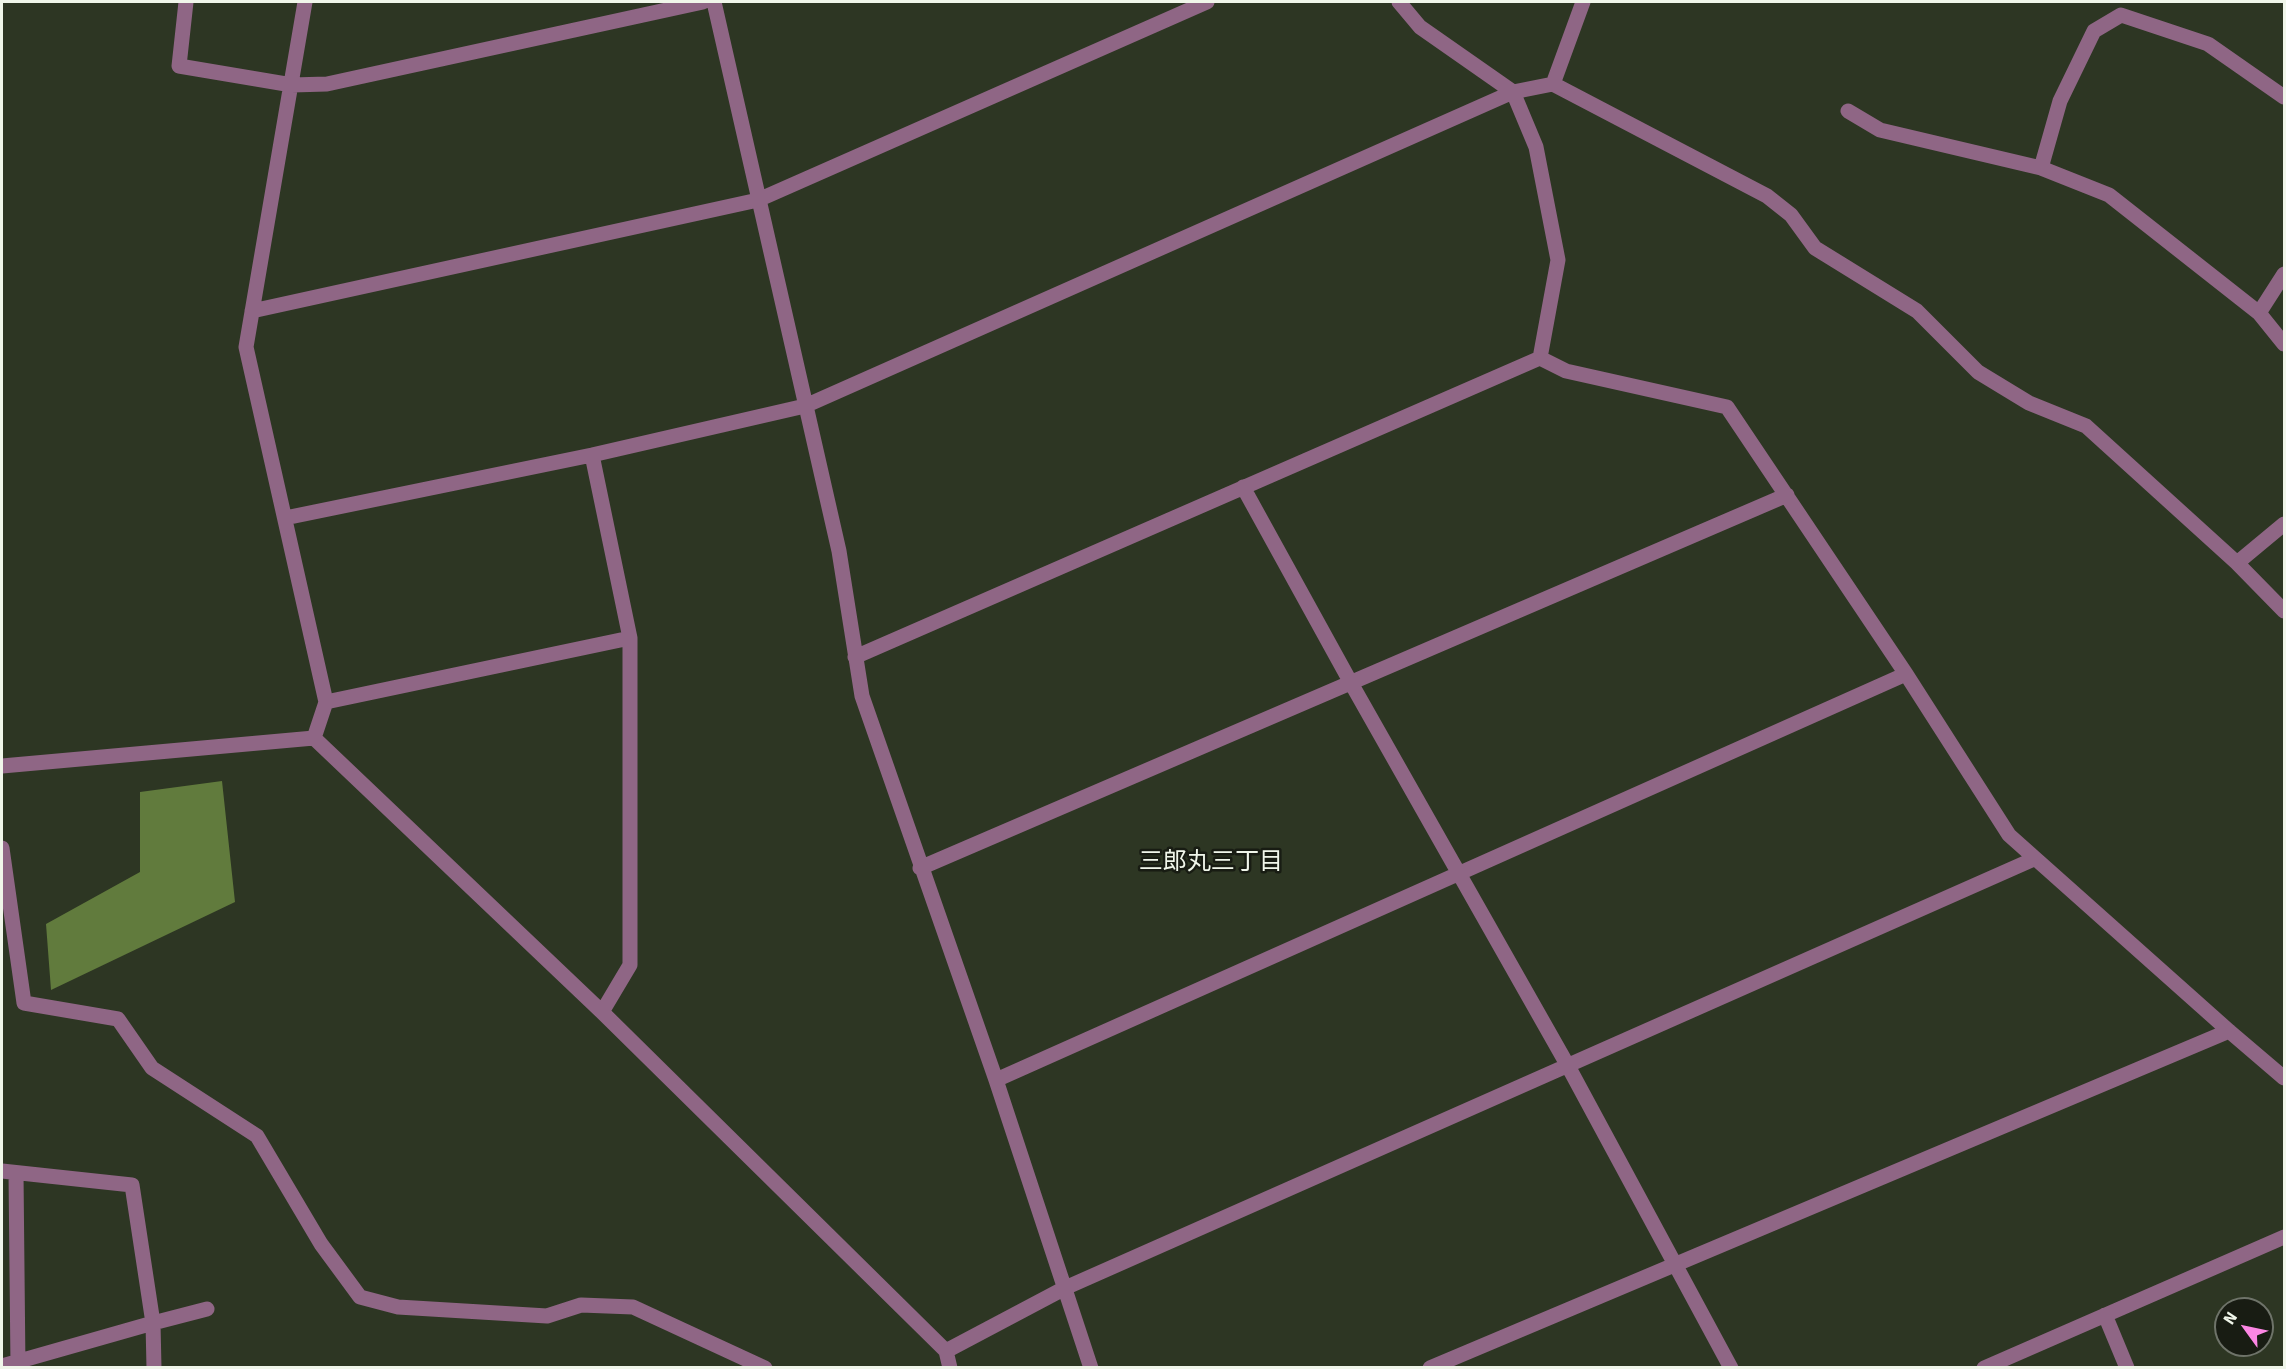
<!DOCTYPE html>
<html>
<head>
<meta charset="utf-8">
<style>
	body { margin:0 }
	#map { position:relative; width:2286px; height:1369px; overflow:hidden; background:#2d3623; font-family:Signika,sans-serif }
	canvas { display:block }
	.frame { position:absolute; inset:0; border:3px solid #f0f6ea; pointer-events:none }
	.north { position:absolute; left:2214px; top:1297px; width:60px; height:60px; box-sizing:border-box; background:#181c13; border:2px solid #6e7369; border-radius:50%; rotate:303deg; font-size:16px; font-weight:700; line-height:24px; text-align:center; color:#f0f6ea }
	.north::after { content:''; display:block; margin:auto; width:21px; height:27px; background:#fc86e4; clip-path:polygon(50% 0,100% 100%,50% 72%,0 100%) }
</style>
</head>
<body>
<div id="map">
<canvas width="2286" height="1369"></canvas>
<div class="frame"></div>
<div class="north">N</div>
</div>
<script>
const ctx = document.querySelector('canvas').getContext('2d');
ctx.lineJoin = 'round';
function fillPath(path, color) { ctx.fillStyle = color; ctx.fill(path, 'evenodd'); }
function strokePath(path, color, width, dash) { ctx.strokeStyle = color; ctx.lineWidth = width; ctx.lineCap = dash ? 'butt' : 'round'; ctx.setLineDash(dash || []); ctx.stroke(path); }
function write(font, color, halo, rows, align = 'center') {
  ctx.font = font + ' Signika,"Noto Sans JP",sans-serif'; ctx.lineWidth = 5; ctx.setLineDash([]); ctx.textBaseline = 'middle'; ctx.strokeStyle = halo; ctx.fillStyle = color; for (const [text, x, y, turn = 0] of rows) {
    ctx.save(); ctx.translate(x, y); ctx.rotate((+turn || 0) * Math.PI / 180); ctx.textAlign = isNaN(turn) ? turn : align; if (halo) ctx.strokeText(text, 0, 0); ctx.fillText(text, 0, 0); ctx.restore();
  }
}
const water = new Path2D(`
	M222,781L235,902L51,990L46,924L140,872V792Z`);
const minor = new Path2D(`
	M186,2L179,66L292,85L327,84L703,2
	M305,2L246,347L326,702L314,738
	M714,2L839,551L862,696L996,1080L1091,1368
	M1399,2L1420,27L1513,92L1536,147L1558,260L1540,358
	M1553,84L1767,196L1791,215L1815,248L1917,311L1978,372L2029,403L2086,426L2237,563L2284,611
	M1848,111L1880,130L2041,168L2109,195L2259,313
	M2041,168L2060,101L2094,31L2121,15L2208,44L2284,97
	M2284,274L2259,313L2284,344
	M252,311L758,200L1207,2
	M1540,358L1566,371L1727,407L1906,674L2009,835L2229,1031L2284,1078
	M1243,487L1351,683L1568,1066L1731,1368
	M285,518L592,455L805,406L1513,92L1553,84L1583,2
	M2237,563L2284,524
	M855,657L1540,358
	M326,702L630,638L592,455
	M2,766L314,738L602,1012L946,1351L950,1368
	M2,848L24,1003L118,1019L152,1068L257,1136L321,1244L360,1297L398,1307L547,1316L581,1305L633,1307L765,1368
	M920,868L1787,495
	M602,1012L630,965V638
	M996,1080L1906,674
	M2,1171L132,1185L153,1323L2,1366
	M16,1173L18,1368
	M2105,1315L2127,1368
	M946,1351L1065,1288L2034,859
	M154,1368L153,1323L207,1309
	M1430,1368L2229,1031
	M1984,1368L2284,1237`);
const neighbourhoodNames = [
	["三郎丸三丁目",1211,863]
];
fillPath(water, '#617b3d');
strokePath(minor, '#8f6685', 15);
write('24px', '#f0f6ea', '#181c13', neighbourhoodNames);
</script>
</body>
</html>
